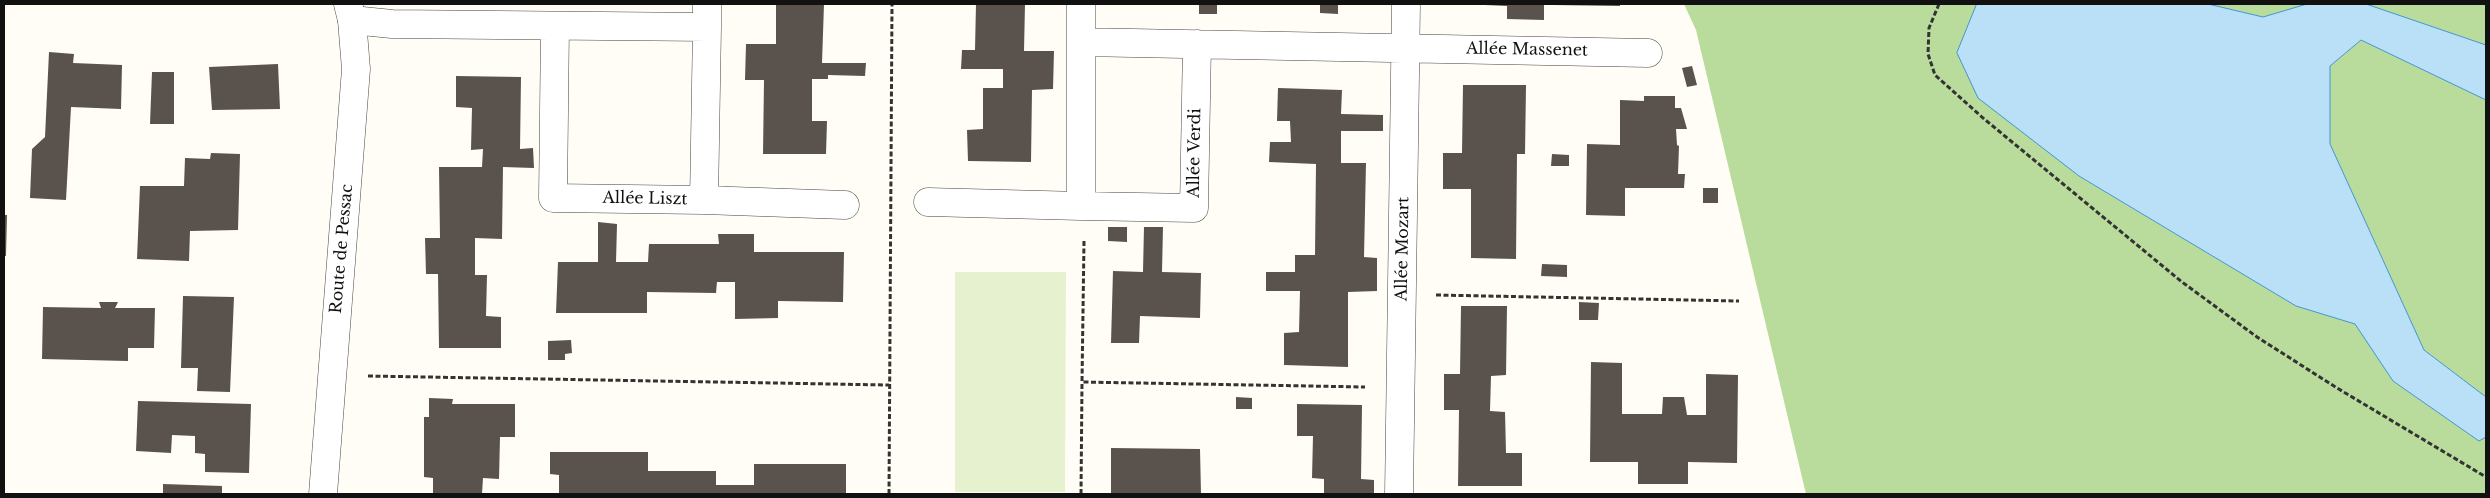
<!DOCTYPE html>
<html>
<head>
<meta charset="utf-8">
<style>
	body { margin:0 }
	#map { position:relative; width:2490px; height:498px; overflow:hidden; background:#fffdf5; font-family:"Libre Baskerville",serif }
	canvas { display:block }
	.frame { position:absolute; inset:0; border:5px solid #111; pointer-events:none }
</style>
</head>
<body>
<div id="map">
<canvas width="2490" height="498"></canvas>
<div class="frame"></div>
</div>
<script>
const ctx = document.querySelector('canvas').getContext('2d');
ctx.lineJoin = 'round';
function fillPath(path, color) { ctx.fillStyle = color; ctx.fill(path, 'evenodd'); }
function strokePath(path, color, width, dash) { ctx.strokeStyle = color; ctx.lineWidth = width; ctx.lineCap = dash ? 'butt' : 'round'; ctx.setLineDash(dash || []); ctx.stroke(path); }
function write(font, color, halo, rows, align = 'center') {
  ctx.font = font + ' "Libre Baskerville",serif'; ctx.lineWidth = 5; ctx.setLineDash([]); ctx.textBaseline = 'middle'; ctx.strokeStyle = halo; ctx.fillStyle = color; for (const [text, x, y, turn = 0] of rows) {
    ctx.save(); ctx.translate(x, y); ctx.rotate((+turn || 0) * Math.PI / 180); ctx.textAlign = isNaN(turn) ? turn : align; if (halo) ctx.strokeText(text, 0, 0); ctx.fillText(text, 0, 0); ctx.restore();
  }
}
const forest = new Path2D(`
	M1684,4H1977L1957,53L2079,176L2296,306L2356,324L2393,381L2479,441L2486,437V494H1806L1696,30Z
	M2208,4H2307L2263,17Z
	M2366,4H2486V45Z
	M2361,40L2486,100V397L2424,350L2330,144V66Z`);
const pitch = new Path2D(`
	M955,272H1066L1065,492H955Z`);
const water = new Path2D(`
	M1977,4H2208L2263,17L2307,4H2366L2486,45V100L2361,40L2330,66V144L2424,350L2486,397V437L2479,441L2393,381L2355,324L2296,306L2079,176L1978,98L1957,53Z`);
const building = new Path2D(`
	M776,4H824L822,63H866L865,76L828,75V79H812V121H827L826,154H763L764,80H745L746,44H776Z
	M976,4H1025L1024,51H1054L1053,89L1032,90L1031,162L968,161L967,130L983,129V88H1003V69H961L962,50H975Z
	M1199,4H1217V14H1199Z
	M1320,4H1338V14L1320,13Z
	M1463,4H1544V20L1507,19V6Z
	M1553,4H1620V6L1553,5Z
	M49,52L74,54L73,63L122,65L121,109L71,107L66,200L30,198L32,149L45,137Z
	M278,64L280,109L212,110L209,67Z
	M1692,66L1697,85L1687,87L1682,68Z
	M152,72H174V124H150Z
	M456,76L521,77L520,149L533,148L534,168L503,167L502,239L475,238V275H487L486,316L501,317V348H439L438,274H426L425,238H440L439,167H482L483,149L471,150L472,108L456,107Z
	M1463,85H1526L1525,154H1517L1516,259L1471,258V189H1443V153H1462Z
	M1278,88L1342,90L1341,114L1383,115V131H1341V163H1366L1364,257L1377,258V291L1348,292V367L1284,365V333L1299,332L1300,291H1266V272H1295V255H1315L1316,164L1269,162L1270,142H1291L1290,121H1277Z
	M1644,96H1675V108H1681L1687,129H1676L1677,145L1679,146L1678,174H1685L1684,188H1625V216L1586,215L1587,144L1620,145V100L1644,101Z
	M211,153L240,154L238,230L190,231L189,261L137,259L140,186H184L185,158L210,159Z
	M1552,154L1569,155V166H1551Z
	M1703,188H1718V203H1703Z
	M4,215H7L6,256H4Z
	M598,222L617,224L616,262H648L649,244H719L718,234H754V252H844L843,302L778,301V318L735,319V282H717L716,293L647,292V313H556L558,262H598Z
	M1108,227H1127V242L1108,241Z
	M1144,227H1163L1162,272L1201,273L1200,318L1140,316L1139,343H1111L1113,271L1143,272Z
	M1542,264L1567,265V277L1541,276Z
	M183,296L234,297L230,392L197,391L198,368H181Z
	M99,302H118L115,308H155L154,348H128V361L42,359L43,307L101,308Z
	M1579,302L1599,303L1598,320H1579Z
	M1461,306H1507L1506,375L1491,376L1490,411L1505,412L1506,453H1522V486H1458L1459,410H1444V374H1460Z
	M571,340L572,353L565,354V360H548V341Z
	M1591,362L1622,363V414H1662L1663,397H1684L1687,415H1706V374L1738,375L1737,463L1688,462V484H1638V462H1590Z
	M1236,397L1252,398V409H1236Z
	M429,398L453,399L452,404H515V437H500L499,479L483,478L482,494H433V478L424,477V417H429Z
	M138,401L251,404L249,473L205,472V454L195,453V436L172,435L171,453L136,451Z
	M1297,404L1362,405L1361,479L1374,480V494H1324V479L1312,478L1313,436H1297Z
	M1111,448L1200,449L1201,494H1111Z
	M550,452H648V471H716V485H754V464H846V494H559V475L550,474Z
	M163,484L222,486V494H163Z`);
const path = new Path2D(`
	M1939,4L1929,28L1928,54L1935,75L1983,118L2182,282L2257,337L2337,388L2486,477
	M1084,241L1082,382L1365,387
	M1436,295L1739,301
	M368,376L889,385
	M889,494L892,4
	M1081,494L1082,382`);
const minor = new Path2D(`
	M352,20L392,24L707,27L704,200L553,198L555,26
	M707,27V4
	M1081,42V4
	M704,200L845,205
	M928,202L1081,206V42L1648,53
	M1081,206L1194,208L1197,44
	M1399,494L1406,4`);
const tertiary = new Path2D(`
	M323,494L356,69L352,20L348,4`);
const streetNames = [
	["Allée Massenet",1527,50,1],
	["Allée Verdi",1195,153,-89],
	["Allée Liszt",645,199,1],
	["Route de Pessac",342,249,-85],
	["Allée Mozart",1403,249,-89]
];
fillPath(forest, '#b9dc9c');
fillPath(pitch, '#e6f2cf');
fillPath(water, '#b9e0f7');
strokePath(water, '#3f96cf', 1);
fillPath(building, '#5a524d');
strokePath(minor, '#444', 29);
strokePath(tertiary, '#444', 29);
strokePath(path, '#333', 3, [5, 2.5]);
strokePath(minor, '#fff', 28);
strokePath(tertiary, '#fff', 28);
write('16px', '#111', '#fff', streetNames);
</script>
</body>
</html>
